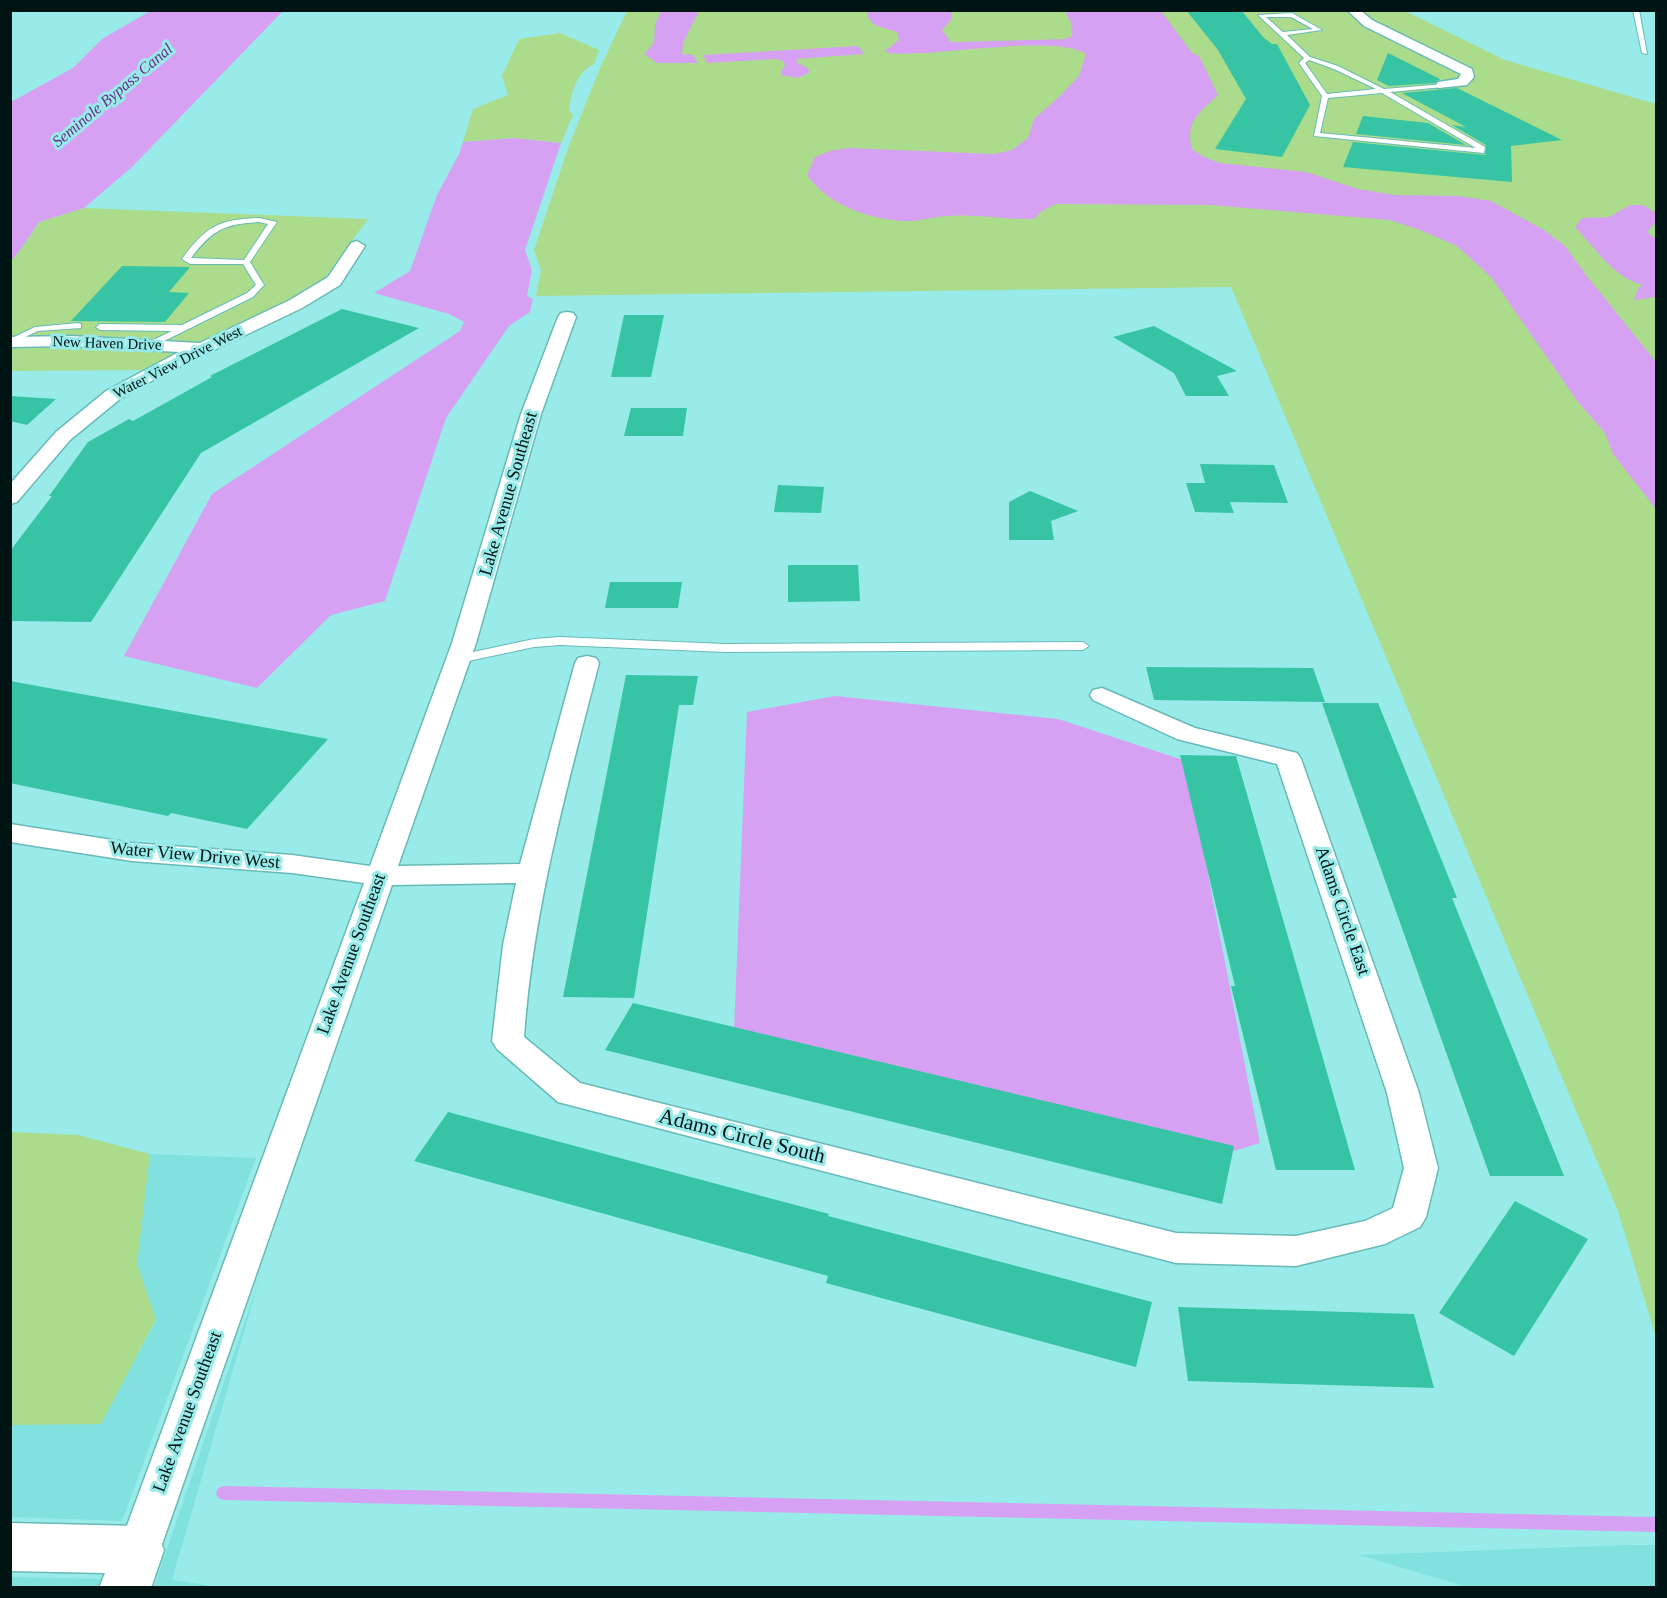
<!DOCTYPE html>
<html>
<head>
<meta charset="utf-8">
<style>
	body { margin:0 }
	#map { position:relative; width:1667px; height:1598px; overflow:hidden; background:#98ebe9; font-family:"Times New Roman",serif }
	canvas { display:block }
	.frame { position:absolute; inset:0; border:12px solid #001414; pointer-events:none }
</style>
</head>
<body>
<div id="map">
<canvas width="1667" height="1598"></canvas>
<div class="frame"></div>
</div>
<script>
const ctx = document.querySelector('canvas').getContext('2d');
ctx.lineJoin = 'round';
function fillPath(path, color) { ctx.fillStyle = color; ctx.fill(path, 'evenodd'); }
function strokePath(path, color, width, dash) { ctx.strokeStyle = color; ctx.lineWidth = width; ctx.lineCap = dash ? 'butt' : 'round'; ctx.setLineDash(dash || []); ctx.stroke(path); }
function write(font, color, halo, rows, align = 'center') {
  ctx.font = font + ' "Times New Roman",serif'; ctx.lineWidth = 6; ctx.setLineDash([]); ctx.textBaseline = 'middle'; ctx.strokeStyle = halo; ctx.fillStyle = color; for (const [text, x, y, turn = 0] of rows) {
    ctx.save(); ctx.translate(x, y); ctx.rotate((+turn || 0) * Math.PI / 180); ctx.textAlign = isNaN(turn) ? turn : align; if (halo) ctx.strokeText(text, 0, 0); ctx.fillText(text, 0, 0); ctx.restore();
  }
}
const built = new Path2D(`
	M150,1154L256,1158L122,1521L11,1517V1425L101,1424L156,1320L137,1264Z
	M260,1277L172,1580L220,1587H154Z
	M1629,1545H1656V1587H1467L1359,1555Z
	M11,1577L101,1579L98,1587L11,1588Z`);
const green = new Path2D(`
	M627,11H1405L1505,60L1656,104V1337L1618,1211L1231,287L536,296L541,270L534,250L568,148L600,68Z
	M560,33L599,50L594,64C576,73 572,91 569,110L573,115L561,143L514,138L463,142L473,109L508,95L502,76L519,39Z
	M84,208L368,219L324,279L287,302L201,342L76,335L11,337L10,261L21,249L39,222Z
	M65,346L179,353L144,370L11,371L10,348Z
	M11,1132L78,1135L150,1154L137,1264L156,1319L101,1424L11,1425Z`);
const water = new Path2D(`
	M152,10L283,11L131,168L84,208L39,222L21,249L11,261V102L73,68L102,39Z
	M661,11H699L683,43L682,54L693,55L698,63H657L644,54L654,43L655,25Z
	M867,11H952L951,20L942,30L951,42H959L1065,39L1072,36L1071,23L1065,11H1161L1192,53L1199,56L1218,95C1199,113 1185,121 1192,149L1204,157L1220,163L1306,172L1358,189L1395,195L1458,196L1491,201L1544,230L1565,246L1586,275L1656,362V509L1613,454L1605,433L1578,402L1492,278L1457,246L1420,230L1390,220L1210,205L1056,204L1042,211L1034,219C1006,220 978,214 950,216C935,216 919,222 904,221C868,219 828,205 807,175L815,157L830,151L848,148L994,154L1012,150L1028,138L1034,119L1060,96L1079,76L1086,54C1053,33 934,58 888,53L885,51L899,40L897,32C885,28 867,26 867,11Z
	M857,46L862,49H860L864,54L797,59V63L806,67L810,72L798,78L781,75V71L785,66L783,61L776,59L707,63L703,55Z
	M514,138L561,143L525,250L532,270L527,296L533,299L530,312L509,326L446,418L385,601L331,615L257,688L124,656L212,494L460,331L464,322L449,314L374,293L410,271L437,195L459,154L463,142Z
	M1630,205H1643L1656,213V222L1647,232L1656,239V297L1634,300L1639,287L1643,285C1615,279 1594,247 1575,227L1582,218L1609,217Z
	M835,696L1058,719L1186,761L1260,1143L1227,1153L734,1030L747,712Z`);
const stream = new Path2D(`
	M224,1486L1656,1517V1532L224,1500L218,1498L216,1493L218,1488Z`);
const building = new Path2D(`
	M1186,10H1241L1264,38L1272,44H1277L1310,105L1282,157L1215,149L1246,99L1218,50Z
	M1388,53L1440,79L1435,83L1389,86L1377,80Z
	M1457,88L1562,140L1511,146L1512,182L1343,167L1353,142L1485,155L1486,145L1452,125L1466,127L1402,93Z
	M1363,116L1428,123L1466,145L1356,134Z
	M122,266L190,267L169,292L189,293L165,322L71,321Z
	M342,309L419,328L201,453L91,622L10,621V551L52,496H49L88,442L129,419L133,421L212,377L210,376Z
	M624,315H664L651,377H611Z
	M1154,326L1237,371L1217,376L1229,396H1186L1174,373L1113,337Z
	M10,396L56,399L27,425L10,421Z
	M631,408H687L683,436H624Z
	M1200,464L1274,465L1288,503L1230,502L1234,513L1195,512L1186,483H1205Z
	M778,485L824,487L821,513L774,512Z
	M1030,491L1078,511L1051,521L1054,540H1009V502Z
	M788,565H858L860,601L788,602Z
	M610,582H682L678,608H605Z
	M1146,667L1313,668L1325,702L1154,700Z
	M626,675L698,676L693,705H679L634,998L563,997Z
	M10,681L328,739L247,829L171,813L168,816L10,783Z
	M1322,703H1378L1457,898H1452L1564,1176H1490Z
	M1180,755L1236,756L1355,1170H1276L1231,986H1235Z
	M633,1003L1234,1146L1222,1204L605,1050Z
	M448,1112L829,1214L828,1216L1152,1302L1136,1367L826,1283L828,1276L414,1161Z
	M1515,1201L1588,1239L1514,1356L1439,1313Z
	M1178,1307L1414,1314L1434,1388L1188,1381Z`);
const service = new Path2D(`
	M1633,10H1639L1647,54L1642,53Z
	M1292,13L1322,30L1287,35L1310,57L1338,66L1384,89L1445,84L1443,87L1390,92L1485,147L1484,153L1314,136L1322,96L1299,63L1304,58L1258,15ZM1266,17H1291L1313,29L1283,32ZM1309,60L1334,69L1376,89L1327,94L1305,63ZM1382,93L1476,148L1320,133L1328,98Z
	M259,218L277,222L250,262L264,285L253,297L150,348L145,345L147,343L172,331L100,330L96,327L100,324L182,325L247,293L256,285L243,264H190L182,259C205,227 219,219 259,218ZM259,222L268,224L244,260L191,258C212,230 224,224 259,222Z
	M78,323L81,324V328L38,331L10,344V339L35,327Z
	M560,637L725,644L1083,642L1089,646L1083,650L725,652L560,645L534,647L459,663L453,659L459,655L534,639Z`);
const minor = new Path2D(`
	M1347,10H1360L1372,20L1472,69L1474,77L1467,85L1438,88L1436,85L1438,82L1458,79L1461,74L1364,26Z
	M357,241L365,246L340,285L302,308L162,375L120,399L70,440L17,502L10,504V484L56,432L106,391L179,352L70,346L10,347V337L70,336L200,343L290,300L328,277L351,243Z
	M567,312L573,313L576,317L541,414L476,643L398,866L520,864L575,663L578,658L587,656L596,658L599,663C567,787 533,909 524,1037L580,1083L1176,1233L1296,1236L1365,1221L1393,1208L1404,1168L1387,1093L1277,764L1177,739L1093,700L1090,695L1093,690L1102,688L1195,728L1297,753L1301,759L1419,1093L1438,1168L1426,1217L1420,1227L1385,1244L1296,1266L1176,1263L558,1102L497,1049L492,1041L503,945L516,883L392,885L160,1550L154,1564L139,1570L124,1564L118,1550L364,883L292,873L132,861L10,842V824L132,843L292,855L370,866L452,643L521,414L558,317L561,313Z`);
const tertiary = new Path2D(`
	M10,1523L139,1526L157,1533L164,1550L151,1588H99L105,1573L10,1571Z`);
const farStreetnames = [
	["New Haven Drive",107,344,2],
	["Water View Drive West",178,363,-27]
];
const farWaternames = [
	["Seminole Bypass Canal",113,96,-40]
];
const streetNames = [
	["Lake Avenue Southeast",509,494,-74],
	["Water View Drive West",195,856,5],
	["Adams Circle East",1342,911,71],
	["Lake Avenue Southeast",352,954,-70],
	["Lake Avenue Southeast",188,1412,-70]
];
const nearStreetnames = [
	["Adams Circle South",742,1137,14]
];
fillPath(built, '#81e1df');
fillPath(green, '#abdc8b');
fillPath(water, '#d7a1f3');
fillPath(stream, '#d7a1f3');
fillPath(building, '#36c4a4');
strokePath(service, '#67bab8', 2);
strokePath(minor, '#67bab8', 3);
strokePath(tertiary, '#67bab8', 3);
fillPath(service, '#fff');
fillPath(minor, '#fff');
fillPath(tertiary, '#fff');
write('15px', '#001414', '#98ebe9', farStreetnames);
write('italic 16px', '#6e2c8b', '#98ebe9', farWaternames);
write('18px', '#001414', '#98ebe9', streetNames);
write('21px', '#001414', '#98ebe9', nearStreetnames);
</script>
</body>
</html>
